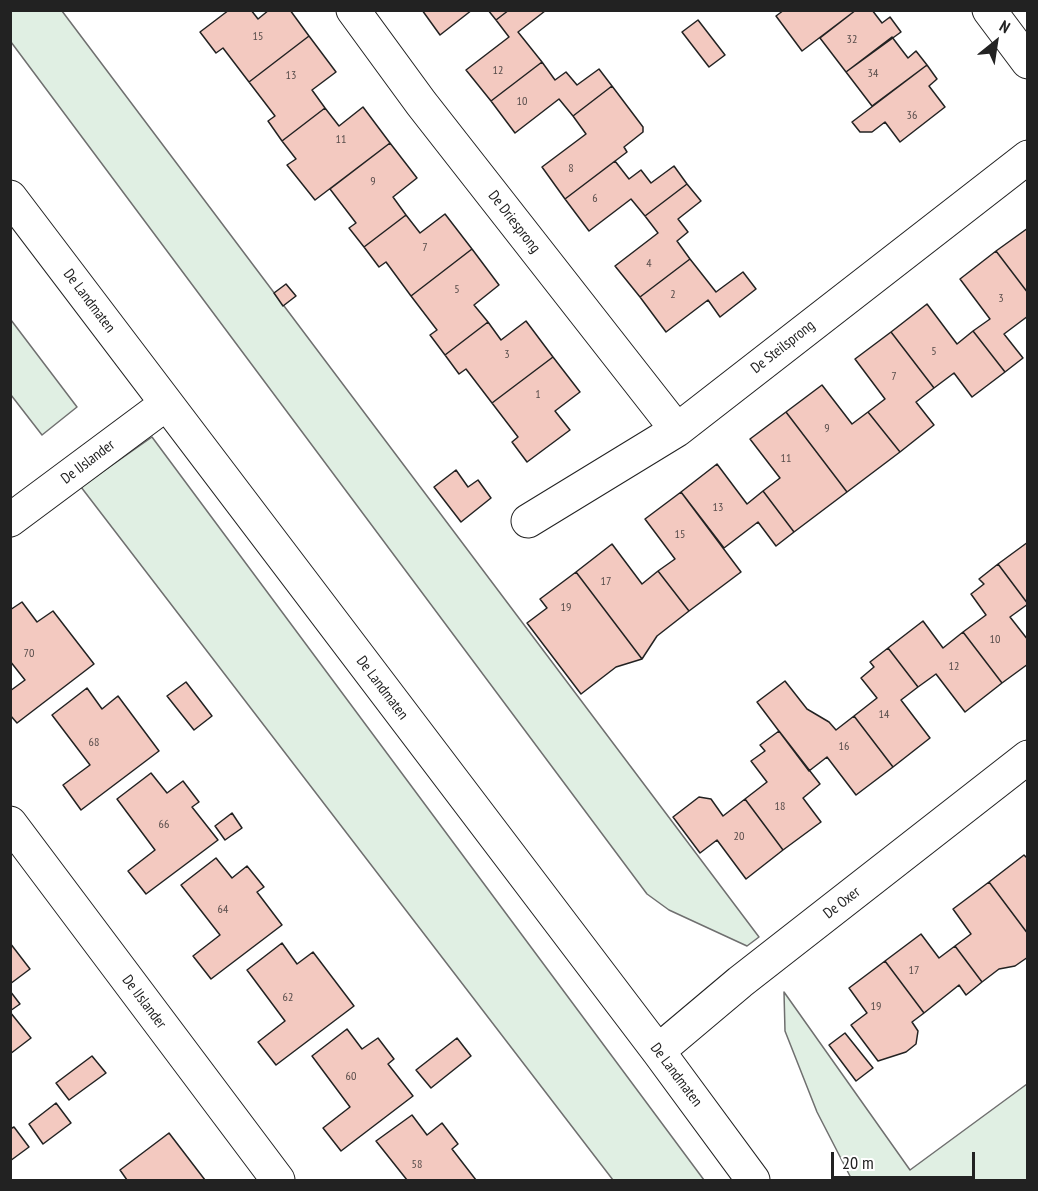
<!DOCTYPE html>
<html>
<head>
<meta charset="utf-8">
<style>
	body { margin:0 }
	#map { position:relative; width:1038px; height:1191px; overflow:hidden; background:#fff; font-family:"PT Sans Narrow",sans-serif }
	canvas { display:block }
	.frame { position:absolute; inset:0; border:12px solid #222; pointer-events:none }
	.north { position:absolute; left:966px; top:12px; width:60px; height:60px; -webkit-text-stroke:4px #fff; paint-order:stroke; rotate:30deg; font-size:16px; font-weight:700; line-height:24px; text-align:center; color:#222 }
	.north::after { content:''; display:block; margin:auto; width:21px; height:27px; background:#222; clip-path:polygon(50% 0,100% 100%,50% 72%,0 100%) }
	.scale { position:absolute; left:831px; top:1152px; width:144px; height:27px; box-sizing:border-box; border:3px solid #222; border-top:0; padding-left:8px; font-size:18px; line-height:21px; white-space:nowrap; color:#222; -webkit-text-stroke:4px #fff; paint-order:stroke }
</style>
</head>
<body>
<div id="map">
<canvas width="1038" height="1191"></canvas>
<div class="frame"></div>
<div class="north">N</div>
<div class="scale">20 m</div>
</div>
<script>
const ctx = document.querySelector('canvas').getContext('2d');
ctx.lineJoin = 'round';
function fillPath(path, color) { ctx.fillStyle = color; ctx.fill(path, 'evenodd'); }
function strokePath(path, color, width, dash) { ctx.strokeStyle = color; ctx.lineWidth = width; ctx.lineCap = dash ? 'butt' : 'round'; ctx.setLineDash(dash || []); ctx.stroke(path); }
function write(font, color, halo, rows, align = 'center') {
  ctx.font = font + ' "PT Sans Narrow",sans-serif'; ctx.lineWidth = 4.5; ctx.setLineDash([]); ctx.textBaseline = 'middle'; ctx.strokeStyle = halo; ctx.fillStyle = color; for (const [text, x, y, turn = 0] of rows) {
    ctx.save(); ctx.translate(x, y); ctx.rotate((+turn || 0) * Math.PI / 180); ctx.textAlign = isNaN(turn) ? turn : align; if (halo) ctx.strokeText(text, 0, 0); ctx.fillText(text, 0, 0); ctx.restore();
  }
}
const green = new Path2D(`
	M11,11H62L759,937L747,946L669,910L647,894L11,42Z
	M11,320L77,407L42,435L11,395Z
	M152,437L704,1180H613L81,487Z
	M784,992L910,1170L1027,1084V1180H852L817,1112L785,1031Z`);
const building = new Path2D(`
	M229,10H251L258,19L269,10H290L309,36L249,82L223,48L216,53L200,32Z
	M422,10H472L440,35Z
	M488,10H509L496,20Z
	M509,10L545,11L518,32L542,62L491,101L466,70L509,37L496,20Z
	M784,10H856L802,51L776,16Z
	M856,10H872L882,23L890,17L901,32L846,72L820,38Z
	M698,20L725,55L709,67L682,32Z
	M309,36L336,72L312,90L325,108L282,141L268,121L275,116L249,82Z
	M892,37L908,58L916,51L927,65L872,106L846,72Z
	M542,62L555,80L566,72L577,85L599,69L612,86L573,116L559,99L515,133L491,101Z
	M927,65L937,79L929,86L945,107L900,142L885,122L872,132H860L852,122Z
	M612,86L643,127V132L624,147L627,152L565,199L542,167L586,134L573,116Z
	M363,107L390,143L315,200L287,165L296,159L282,141L325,108L339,126Z
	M390,143L417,178L393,197L406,215L364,247L349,228L356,223L330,189Z
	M615,161L629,179L641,170L651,183L674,166L687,184L645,216L631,199L589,231L565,199Z
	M687,184L701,201L678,219L688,232L677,241L690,259L640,297L615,266L658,233L645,216Z
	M445,214L472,249L411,296L386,262L379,267L364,247L406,215L420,233Z
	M1028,228V293L996,251Z
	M472,249L499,285L474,305L488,322L445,355L430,335L437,330L411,296Z
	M996,251L1028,293V316L1004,334L1023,358L1005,372L973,331L990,319L960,279Z
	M690,259L716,292L743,272L756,289L720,317L708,300L666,332L640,297Z
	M286,284L296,296L283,306L274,293Z
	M927,304L957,344L973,331L1005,372L972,397L954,373L934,388L891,332Z
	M526,321L553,357L492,403L466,369L459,374L445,355L488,322L501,340Z
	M891,332L934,388L916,402L934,425L900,452L868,412L885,399L855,359Z
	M553,357L580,392L555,411L570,430L527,462L512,442L518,437L492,403Z
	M822,385L852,424L868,412L900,452L847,492L786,412Z
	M786,412L847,492L794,532L763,491L780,478L750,439Z
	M717,464L747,504L763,491L794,532L776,546L758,522L724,548L681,492Z
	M456,470L468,487L478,480L491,498L461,522L434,487Z
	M681,492L741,572L689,611L658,571L675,559L645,519Z
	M1028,542V604L998,564Z
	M612,544L642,584L658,571L689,611L657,636L642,659L576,572Z
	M998,564L1028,604L1010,617L1028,640V664L1002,683L963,632L986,615L971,594L984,584L979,579Z
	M576,572L642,659L616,667L581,694L527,623L547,608L540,599Z
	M22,602L37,622L53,611L94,664L17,723L10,715V691L25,680L10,661V610Z
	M923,621L943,648L963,632L1002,683L965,712L936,674L918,687L888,648Z
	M888,648L918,687L901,700L930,738L893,767L854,716L877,698L861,678L874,667L870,662Z
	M785,681L807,709L829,722L836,730L854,716L893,767L856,795L827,757L809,771L757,702Z
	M186,682L212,716L194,730L167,696Z
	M87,688L102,709L118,696L159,751L81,810L63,785L90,765L52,715Z
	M779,731L820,784L803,798L821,822L783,850L745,799L767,782L751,761L765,751L760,745Z
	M151,773L167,793L183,781L199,802L192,807L218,840L146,894L128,871L155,850L117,799Z
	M699,797L711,799L723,816L745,799L783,850L746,879L717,840L700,853L673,817Z
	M232,813L242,828L225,840L215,826Z
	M1024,855L1028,859V934L989,882Z
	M216,858L232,878L247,866L264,887L257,892L282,925L211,979L193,956L220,935L181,885Z
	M989,882L1028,934V957L1015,966L999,969L982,982L955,946L971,934L953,909Z
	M921,934L939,958L955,946L982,982L966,995L959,985L924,1013L885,961Z
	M10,943L30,969L10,984Z
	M282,943L297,964L313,952L354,1006L276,1065L258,1042L285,1021L247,970Z
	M885,961L924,1013L912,1022L918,1031L916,1044L906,1052L878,1061L851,1025L867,1013L849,988Z
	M10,991L20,1004L10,1011Z
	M10,1012L31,1038L10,1054Z
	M347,1029L362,1049L378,1038L394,1059L388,1064L413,1096L341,1151L323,1128L350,1107L312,1056Z
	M845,1033L873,1068L856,1081L829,1045Z
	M457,1038L471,1056L431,1088L416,1070Z
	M92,1056L106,1073L69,1100L56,1083Z
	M56,1103L71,1123L43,1144L29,1124Z
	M412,1115L427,1135L442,1123L458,1144L452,1149L476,1180H407L376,1141Z
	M14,1127L29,1147L10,1161V1129Z
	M169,1133L205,1180H127L120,1170Z`);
const minor = new Path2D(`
	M353,10L421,103L677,430
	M989,10L1028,62
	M10,197L658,1051L753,1180
	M10,520L166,404
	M528,521L677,430L1028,157
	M10,823L278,1180
	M658,1051L740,982L1028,757`);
const numberNames = [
	["15",258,37],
	["32",852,40],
	["12",498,71],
	["34",873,74],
	["13",291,76],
	["10",522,102],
	["36",912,116],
	["11",341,140],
	["8",571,169],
	["9",373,182],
	["6",595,199],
	["7",425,248],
	["4",649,264],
	["5",457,290],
	["2",673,295],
	["3",1001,299],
	["5",934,352],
	["3",507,355],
	["7",894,377],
	["1",538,395],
	["9",827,429],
	["11",786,459],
	["13",718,508],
	["15",680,535],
	["17",606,582],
	["19",566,608],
	["10",995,640],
	["70",29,654],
	["12",954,667],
	["14",884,715],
	["68",94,743],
	["16",844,747],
	["18",780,807],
	["66",164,825],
	["20",739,837],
	["64",223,910],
	["17",914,971],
	["62",288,998],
	["19",876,1007],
	["60",351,1077],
	["58",417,1165]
];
const streetNames = [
	["De Driesprong",514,222,52],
	["De Landmaten",89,301,53],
	["De Steilsprong",783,347,-38],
	["De IJslander",88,462,-37],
	["De Landmaten",382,688,53],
	["De Oxer",842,903,-38],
	["De IJslander",144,1002,53],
	["De Landmaten",676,1075,53]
];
fillPath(green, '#e0efe3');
strokePath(green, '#6f6f6f', 1.5);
fillPath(building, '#f3c9c0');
strokePath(building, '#222', 1.5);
strokePath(minor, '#222', 35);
strokePath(minor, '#fff', 33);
write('12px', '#564c4a', null, numberNames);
write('15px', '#222', '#fff', streetNames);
</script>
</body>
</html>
